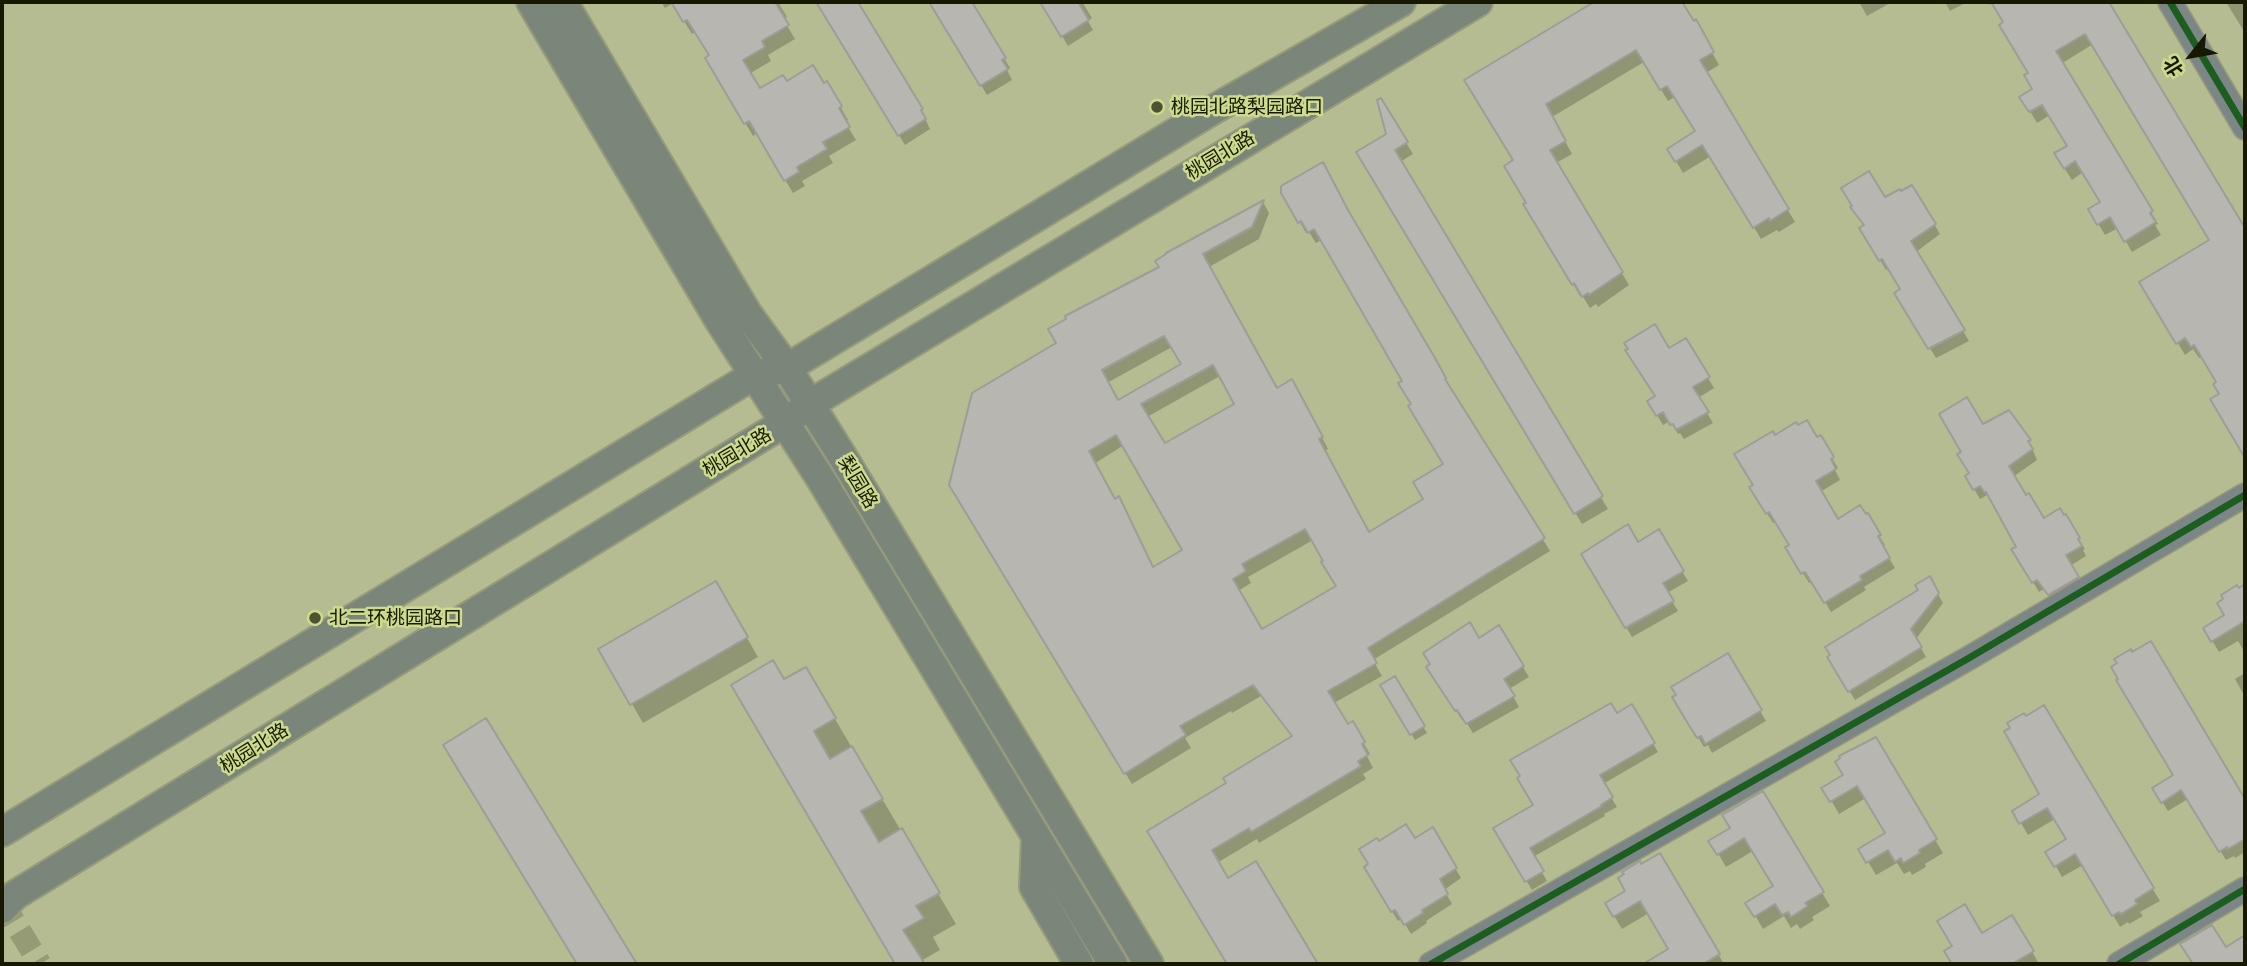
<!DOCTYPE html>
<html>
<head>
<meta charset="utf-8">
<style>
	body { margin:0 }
	#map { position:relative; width:2247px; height:966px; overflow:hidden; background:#b5bc92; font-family:Barlow,"Noto Sans SC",sans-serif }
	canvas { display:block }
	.frame { position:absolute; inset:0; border:4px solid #161900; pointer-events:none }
	.north { position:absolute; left:2156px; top:21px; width:70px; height:70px; -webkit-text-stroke:5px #cddb8d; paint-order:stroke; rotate:239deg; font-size:19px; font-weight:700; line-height:28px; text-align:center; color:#161900 }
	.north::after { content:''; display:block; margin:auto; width:24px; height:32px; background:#161900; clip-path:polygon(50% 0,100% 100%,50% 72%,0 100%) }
</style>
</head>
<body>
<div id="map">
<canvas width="2247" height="966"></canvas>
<div class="frame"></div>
<div class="north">北</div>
</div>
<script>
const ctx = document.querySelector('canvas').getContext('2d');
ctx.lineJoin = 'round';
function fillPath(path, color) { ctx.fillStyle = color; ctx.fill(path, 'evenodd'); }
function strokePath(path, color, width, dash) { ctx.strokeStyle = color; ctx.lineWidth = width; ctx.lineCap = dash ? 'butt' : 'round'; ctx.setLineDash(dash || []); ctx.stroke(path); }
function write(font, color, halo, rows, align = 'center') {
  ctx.font = font + ' Barlow,"Noto Sans SC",sans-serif'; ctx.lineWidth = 5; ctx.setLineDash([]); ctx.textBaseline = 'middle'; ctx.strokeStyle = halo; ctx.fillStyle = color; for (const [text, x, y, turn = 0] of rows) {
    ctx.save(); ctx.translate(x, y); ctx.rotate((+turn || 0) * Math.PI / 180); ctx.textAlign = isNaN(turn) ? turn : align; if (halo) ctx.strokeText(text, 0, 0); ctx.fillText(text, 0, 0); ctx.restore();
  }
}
const shadow = new Path2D(`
	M661,2H778L787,17L783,19L795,39L768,55L771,61L749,74L759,91L786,84L823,85L827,83L848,120L845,122L856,140L829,156L833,163L802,181L805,186L793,193L757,133L753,136L707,58L711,56L696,31L692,34L673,3L665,8Z
	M818,2H857L921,110L930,129L905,145Z
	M931,2H970L1010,68L1007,70L1012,80L987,95Z
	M1042,2H1082L1092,18L1088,21L1093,30L1068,46Z
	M1598,2H1671L1662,7L1702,34L1719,65L1706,73L1795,222L1779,232L1777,230L1761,239L1711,156L1683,173L1669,149L1697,132L1675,97L1668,101L1644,62L1552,117L1572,154L1556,163L1629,285L1598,307L1596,304L1590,308L1582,295L1580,296L1526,205L1529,203L1515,161L1466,81Z
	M1859,2H1892L1867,16Z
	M1945,2H1967L1950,11Z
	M1987,2H2107L2245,231V455L2212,399L2221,395L2219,383L2202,356L2199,358L2193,349L2185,355L2142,282L2211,241L2093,44L2061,64L2151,212L2158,224L2155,225L2161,235L2132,252L2118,228L2105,235L2090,210L2102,203L2083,172L2072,180L2063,166L2069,147L2050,115L2037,123L2022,98L2034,90L2030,74L1993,2L1989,5Z
	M2226,2H2245V33Z
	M1380,100L1413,154L1400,162L1608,509L1582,524L1359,153L1388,135Z
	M1912,187L1940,234L1916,252L1969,341L1936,358L1896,293L1902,290L1889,268L1886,270L1868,239L1885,200Z
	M1283,192L1441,372L1550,551L1373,660L1382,676L1334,703L1348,726L1352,723L1370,754L1367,756L1373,768L1363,774L1366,779L1259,843L1257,839L1217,863L1228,881L1256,864L1316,964H1229L1149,832L1229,784L1293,738L1261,696L1232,713L1231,711L1185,738L1191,748L1132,784L951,485L1058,343L1161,268L1168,254L1263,202L1269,213L1259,239L1209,267L1276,390L1292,382L1328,449L1324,451L1369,534L1425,500L1445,465L1413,405L1404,381L1323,239L1316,243L1309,232L1306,233ZM1172,347L1183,365L1117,402L1107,383ZM1220,376L1236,405L1164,446L1147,417ZM1124,445L1184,551L1154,569L1094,464ZM1313,540L1338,586L1262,631L1238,591L1251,583L1248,577Z
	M1685,340L1714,388L1698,398L1713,423L1684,439L1680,433L1678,434L1670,421L1663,425L1649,402L1657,397Z
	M2009,412L2029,441L2037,460L2013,477L2043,520L2065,516L2085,549L2083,550L2086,556L2070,566L2083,587L2055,604L2044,589L2039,592L2014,550L2018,547L1987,495L1980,499L1967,477L1971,474L1982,426Z
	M1774,437L1817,440L1820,437L1838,468L1835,470L1840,480L1820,492L1838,521L1867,516L1885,545L1882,547L1895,568L1864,587L1866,590L1831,612L1813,581L1809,583L1793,557L1791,545L1776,521L1773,523L1757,497L1755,485Z
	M1658,532L1688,581L1667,593L1678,611L1632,637L1583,555L1638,544Z
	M1929,579L1943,603L1916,639L1926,657L1855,700L1829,658L1920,591Z
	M716,584L758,657L643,723L600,649Z
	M2245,586V653L2238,641L2219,652L2205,629L2226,616L2238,591Z
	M1499,627L1529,677L1509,689L1519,707L1473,733L1464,719L1462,720L1434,677L1479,640Z
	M2151,643L2245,802V852L2235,858L2234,856L2226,860L2188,799L2168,811L2154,789L2175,776L2132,654Z
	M1727,656L1766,721L1712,753L1708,745L1704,747L1680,707Z
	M2245,673V697L2235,679Z
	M1394,678L1427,733L1415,740L1382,685Z
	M783,682L835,719L956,924L933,937L940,950L921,961L923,964H896L733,685Z
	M1631,706L1658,752L1603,784L1617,807L1604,814L1605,816L1533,857L1547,881L1532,890L1495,829L1535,805L1616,716Z
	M2044,708L2160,901L2140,912L2143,916L2129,924L2128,922L2120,927L2083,865L2062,877L2048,852L2068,840L2055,819L2028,835L2014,811L2042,795L2025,719Z
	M1875,739L1943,853L1925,864L1926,867L1912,875L1910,871L1904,874L1897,863L1876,875L1861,850L1887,834L1866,798L1839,814L1824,788L1845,776Z
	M1763,793L1830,906L1812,917L1814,920L1800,929L1797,924L1791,928L1784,916L1763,929L1748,903L1775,887L1753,851L1726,867L1711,841L1732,829Z
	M1432,830L1461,878L1444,890L1452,904L1426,921L1427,923L1411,934L1402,919L1398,921L1366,868L1370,865L1378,843L1415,841Z
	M1659,855L1724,964H1672L1665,953L1670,950L1649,913L1622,929L1607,904L1627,891L1641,866Z
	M2012,917L2038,962L2034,964H1960L1951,949L1981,935Z`);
const building = new Path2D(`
	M671,2H775L789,25L762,41L765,47L743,60L760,88L783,75L787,81L813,65L824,83L827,81L842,106L839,108L850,127L823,142L827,149L797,167L799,172L784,181L749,121L744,124L705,58L709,55L687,20L683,22Z
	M816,2H858L923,109L921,110L926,119L898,136Z
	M929,2H972L1006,58L1002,60L1008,69L980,86Z
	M1040,2H1078L1089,20L1061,37Z
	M1594,2H1682L1694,21L1696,19L1714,52L1700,60L1789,209L1770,221L1769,218L1753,228L1702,145L1675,162L1667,149L1695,131L1667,86L1660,90L1636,50L1546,104L1566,141L1550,150L1623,272L1589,295L1588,293L1582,297L1574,283L1572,285L1523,204L1526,203L1504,166L1513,160L1464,80Z
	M1991,2H2109L2245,228V458L2210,399L2219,394L2213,384L2216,382L2194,345L2191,347L2185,338L2176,344L2139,282L2209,240L2085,34L2056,51L2153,211L2150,213L2156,222L2124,242L2110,217L2097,225L2088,209L2100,202L2075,161L2064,169L2054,153L2067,146L2042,105L2029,112L2019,97L2032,89L2024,75L2028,73L1999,25L2003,22Z
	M1381,98L1408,142L1395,150L1603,496L1574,514L1356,152L1386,134L1377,100Z
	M1323,162L1348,210L1435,358L1446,378L1445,379L1545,538L1368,648L1377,663L1328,691L1348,724L1353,721L1365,742L1362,744L1368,755L1358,761L1361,766L1251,832L1249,828L1212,850L1228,878L1256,861L1318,964H1227L1147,831L1226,783L1223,778L1292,736L1253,685L1180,726L1186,735L1124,774L949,485L972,393L1056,343L1048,329L1066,319L1065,316L1159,267L1155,261L1166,254V253L1264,200L1252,227L1203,254L1277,388L1292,379L1323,437L1319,439L1369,532L1423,499L1413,482L1443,464L1408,406L1411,404L1398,383L1402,381L1314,229L1308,233L1301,221L1298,223L1281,193V186ZM1164,336L1181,364L1118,400L1102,370ZM1213,365L1234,404L1165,443L1141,404ZM1116,435L1182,550L1153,567L1119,496L1115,499L1089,451ZM1305,529L1323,561L1321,562L1336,586L1262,629L1233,579L1246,571L1242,564Z
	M1869,171L1885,197L1900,189L1901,191L1912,185L1936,224L1911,241L1965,330L1928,349L1894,293L1900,289L1882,259L1879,261L1859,228L1864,225L1850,207L1852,206L1841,188Z
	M1655,324L1669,348L1686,338L1710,377L1693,387L1709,412L1676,430L1673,424L1670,425L1663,412L1656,416L1647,401L1655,396L1625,350L1628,349L1624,343Z
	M1967,397L1983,424L2009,410L2031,440L2028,441L2033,449L2009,466L2026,495L2029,493L2044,518L2060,508L2064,515L2066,514L2080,538L2078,539L2082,546L2066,555L2079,577L2048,595L2037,580L2032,583L2011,549L2016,547L1986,492L1985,493L1980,486L1973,490L1965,476L1969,473L1957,454L1961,452L1939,414Z
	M1807,420L1817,437L1821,435L1834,457L1831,459L1836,469L1816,481L1838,519L1860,505L1866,514L1868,513L1881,535L1878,536L1890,558L1860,576L1862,580L1824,603L1805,572L1801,574L1785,547L1789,545L1769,512L1766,514L1749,487L1753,485L1734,454L1773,431L1775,435L1796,422L1798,425Z
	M1628,524L1638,542L1659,529L1684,571L1663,583L1674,601L1625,628L1581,554Z
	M1930,576L1939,593L1911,629L1922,647L1848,692L1827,657L1830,655L1825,647L1918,590L1915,585Z
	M716,581L748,637L630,705L598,649Z
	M2245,584V621L2211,642L2203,628L2224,615L2217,603L2223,599L2221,595L2237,585L2239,588Z
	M1470,622L1479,638L1499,625L1524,666L1504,679L1515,696L1466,724L1457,710L1455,711L1426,667L1430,664L1423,653Z
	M2151,641L2245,799V839L2228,849L2227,847L2219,852L2181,790L2161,803L2152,788L2173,775L2116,680L2118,679L2111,667L2117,663L2114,659L2131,649L2132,652Z
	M1728,653L1762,710L1705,744L1701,736L1697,738L1687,722L1672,697L1676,695L1671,687Z
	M773,660L784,679L806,667L836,718L814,731L830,759L852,746L883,799L861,811L879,842L902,828L940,893L916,906L924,918L903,930L925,964H895L731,685Z
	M1395,676L1425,726L1410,735L1380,685Z
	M1611,703L1617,713L1632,704L1655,743L1600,775L1613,797L1601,805L1602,806L1530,848L1544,871L1525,882L1493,828L1533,805L1517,778L1520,776L1510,760Z
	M2044,705L2154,888L2135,900L2137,904L2121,914L2119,912L2112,916L2075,854L2054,867L2045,852L2066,839L2047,808L2019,824L2012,811L2039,794L2004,731L2010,728L2007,723L2024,713L2026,716Z
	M486,718L637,964H577L443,745Z
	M1876,737L1937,839L1919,850L1920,853L1903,863L1901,858L1895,862L1888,850L1866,863L1858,849L1885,833L1857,786L1830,802L1821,788L1843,775L1835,762L1840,758L1839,756Z
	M1763,791L1824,892L1805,903L1808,906L1791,917L1788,912L1782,915L1775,904L1754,917L1745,903L1773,886L1744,838L1717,855L1708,841L1730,828L1722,815Z
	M1406,824L1415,838L1433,827L1457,868L1440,879L1448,894L1422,910L1423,913L1404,925L1395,910L1391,912L1364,867L1368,864L1359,849L1377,838L1379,841Z
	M1660,853L1720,954L1703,964H1643L1668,949L1640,901L1613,917L1605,903L1625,891L1618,878L1624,874L1622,872L1640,861L1641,864Z
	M1965,904L1982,933L2012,915L2034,951L2012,964H1952L1944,951L1952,946L1937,921Z
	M2212,925L2226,947L2245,935V964H2193L2180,944Z`);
const minorTunnel = new Path2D(`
	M2,902L40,964`);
const minor = new Path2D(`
	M2170,2L2245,128
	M1431,964L1969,658L2245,495
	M2119,964L2245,889`);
const major = new Path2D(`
	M531,2L719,320L822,481L1113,964
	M563,2L747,313L787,368L841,454L1149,964
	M2,832L754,375L787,368L1216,108L1401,2
	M1036,837L1034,887L1079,964
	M2,909L15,895L784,423L810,404L1478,2`);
const cycleway = new Path2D(`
	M2170,2L2245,128
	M1431,964L1969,658L2245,495
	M2119,964L2245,889`);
const markers = [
	[1157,107,7,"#4e5233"],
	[315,618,7,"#4e5233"]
];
const poiNames = [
	["桃园北路梨园路口",1171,107],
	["北二环桃园路口",329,618]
];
const streetNames = [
	["桃园北路",1220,155,-31],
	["桃园北路",737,452,-31],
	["梨园路",858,482,59],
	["桃园北路",254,748,-32]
];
fillPath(shadow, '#0003');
fillPath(building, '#b7b6b1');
strokePath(building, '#9d9d97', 2);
strokePath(minorTunnel, '#959b75', 23, [23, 11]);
strokePath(minor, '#969b7b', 26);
strokePath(major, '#969b7b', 32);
strokePath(minor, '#7d8686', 23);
strokePath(major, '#7b867b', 28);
strokePath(cycleway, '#1b5e20', 7);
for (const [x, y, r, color] of markers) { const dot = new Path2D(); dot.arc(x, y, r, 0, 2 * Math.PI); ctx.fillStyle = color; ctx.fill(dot); strokePath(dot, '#cddb8d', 2.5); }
write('19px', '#161900', '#cddb8d', poiNames, 'left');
write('19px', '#161900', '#cddb8d', streetNames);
</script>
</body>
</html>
